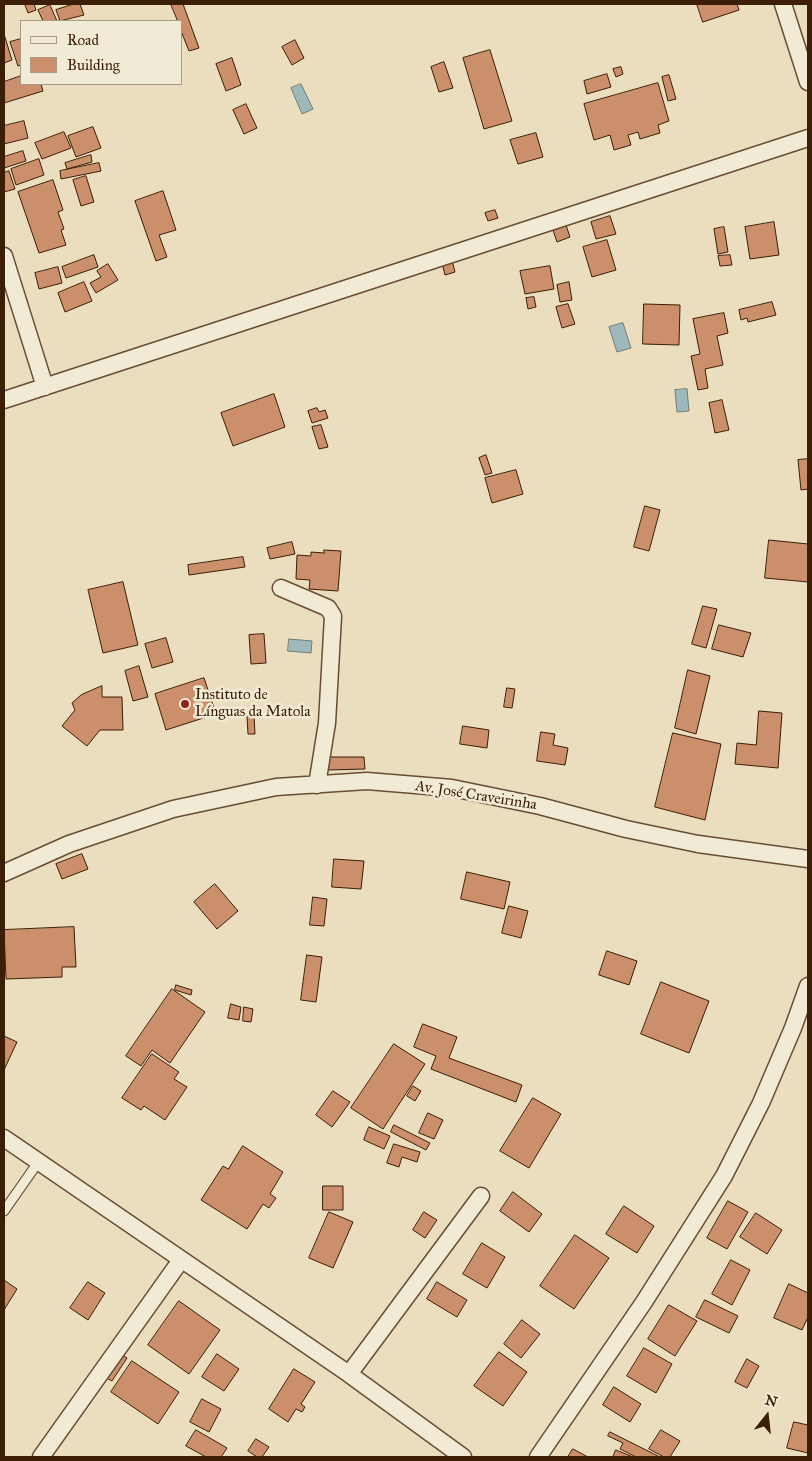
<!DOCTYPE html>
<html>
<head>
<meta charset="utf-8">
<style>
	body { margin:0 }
	#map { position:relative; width:812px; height:1461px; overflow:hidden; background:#eadebe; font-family:"IM FELL Great Primer",serif }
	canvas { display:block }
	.frame { position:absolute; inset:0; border:5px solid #3c1d05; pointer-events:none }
	.legend { position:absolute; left:20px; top:20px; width:162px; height:65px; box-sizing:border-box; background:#f1ead5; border:1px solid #a99882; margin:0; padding:6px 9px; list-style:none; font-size:15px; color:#3c1d05 }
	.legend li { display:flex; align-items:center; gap:10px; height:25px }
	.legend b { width:25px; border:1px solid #a99882 }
	.north { position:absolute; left:742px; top:1391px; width:50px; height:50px; -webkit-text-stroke:4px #f1ead5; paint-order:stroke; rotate:16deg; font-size:14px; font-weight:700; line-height:20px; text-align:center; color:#3c1d05 }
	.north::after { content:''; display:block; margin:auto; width:18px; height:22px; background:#3c1d05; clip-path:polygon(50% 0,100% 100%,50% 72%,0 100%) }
</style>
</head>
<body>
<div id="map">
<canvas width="812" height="1461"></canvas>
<div class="frame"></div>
<ul class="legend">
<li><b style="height:6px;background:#f1ead5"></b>Road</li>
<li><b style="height:14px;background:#cb8f6b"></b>Building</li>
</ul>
<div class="north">N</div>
</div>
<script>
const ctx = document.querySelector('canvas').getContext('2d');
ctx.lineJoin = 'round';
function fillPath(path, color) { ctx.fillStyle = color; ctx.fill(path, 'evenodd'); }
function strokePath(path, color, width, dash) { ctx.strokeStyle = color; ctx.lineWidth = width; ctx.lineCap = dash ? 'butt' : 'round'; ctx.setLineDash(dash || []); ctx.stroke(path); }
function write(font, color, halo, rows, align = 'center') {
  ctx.font = font + ' "IM FELL Great Primer",serif'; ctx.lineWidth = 5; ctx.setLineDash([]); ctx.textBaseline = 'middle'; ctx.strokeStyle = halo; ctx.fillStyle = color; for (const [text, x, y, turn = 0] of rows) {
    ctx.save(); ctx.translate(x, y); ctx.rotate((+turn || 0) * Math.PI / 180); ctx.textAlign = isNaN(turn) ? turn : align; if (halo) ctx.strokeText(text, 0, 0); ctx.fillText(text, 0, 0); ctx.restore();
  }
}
const water = new Path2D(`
	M301,84L313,109L302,114L291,88Z
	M623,323L631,348L617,352L609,327Z
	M687,389L689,411L677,412L675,390Z
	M289,639L312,641L311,653L288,651Z`);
const building = new Path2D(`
	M27,4H34L36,10L28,13L25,5Z
	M74,4H80L84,15L60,21L56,10Z
	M171,4H183L199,48L189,51L181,31V21H178Z
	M697,4H737L739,10L703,22Z
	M50,5L57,21H43L38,10Z
	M4,34L12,60L4,63Z
	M21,39V65L18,66L10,42Z
	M295,40L304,58L292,65L282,47Z
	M490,50L512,121L484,129L463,58Z
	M232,58L241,85L226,91L216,64Z
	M444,62L453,88L439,92L431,67Z
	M621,67L623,74L616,77L613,69Z
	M607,74L611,87L587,94L584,81Z
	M669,75L676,99L668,101L662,77Z
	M21,76V84H41L43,91L4,103V82Z
	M658,83L669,121L658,125L660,133L640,139L638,132L628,135L631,145L614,150L610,135L594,140L584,104Z
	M246,104L257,128L244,134L233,110Z
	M24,121L28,138L4,144V126Z
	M93,127L101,148L76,157L68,136Z
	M64,132L71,148L42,159L35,143Z
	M536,133L543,157L518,164L510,140Z
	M23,151L26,161L4,168V157Z
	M91,155L92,162L67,169L65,163Z
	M39,159L44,175L16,185L11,169Z
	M99,163L101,171L61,179L60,171Z
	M9,171L15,189L4,192V173Z
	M86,176L94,202L81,206L73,180Z
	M53,180L63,210L58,212L64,229L61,230L66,245L39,253L18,192Z
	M163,191L176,230L159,235L167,257L156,261L135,201Z
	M495,210L498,218L488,221L485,213Z
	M610,216L616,234L596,239L591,222Z
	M774,222L779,255L750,259L745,227Z
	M566,225L570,237L557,242L553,230Z
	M724,227L728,252L718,254L714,229Z
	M607,240L616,270L592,277L583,247Z
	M94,255L98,267L66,278L62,267Z
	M730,255L732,265L720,266L718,256Z
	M452,260L455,272L445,275L442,263Z
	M108,264L118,280L96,293L90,283L101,277L97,271Z
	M550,266L554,289L525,294L520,271Z
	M58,267L62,283L39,289L35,273Z
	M84,282L92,301L65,312L58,293Z
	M569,282L572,300L560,302L557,285Z
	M534,297L536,307L528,309L526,298Z
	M772,302L776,315L748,322L747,318L741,320L739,310Z
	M568,304L575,324L562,328L556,307Z
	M644,304L680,305L679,345L643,344Z
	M724,313L728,333L717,336L723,365L705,369L708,388L698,390L691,356L700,354L693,319Z
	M274,394L285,427L233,446L221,413Z
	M722,400L729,430L715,433L709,403Z
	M317,408L319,412L325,410L328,418L312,423L308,411Z
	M321,425L328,447L319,449L312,427Z
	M486,455L492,473L485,475L479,458Z
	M808,459V489L801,490L798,460Z
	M516,470L523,494L492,503L485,478Z
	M645,506L660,510L649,551L634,547Z
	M769,540L808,544V582L765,578Z
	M292,542L295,554L270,559L267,548Z
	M324,550L341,551L338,591L309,589L310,580L296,579L297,555L311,556V552L324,553Z
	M243,557L245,567L189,575L188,565Z
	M123,582L138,645L103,653L88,590Z
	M703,606L717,609L706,648L692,644Z
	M719,625L751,633L743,657L712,649Z
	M264,634L266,663L251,664L249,635Z
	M166,638L173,662L152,668L145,644Z
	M139,666L148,697L133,701L125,671Z
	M688,670L710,676L696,734L675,728Z
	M204,678L216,714L166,730L155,694Z
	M102,686V697H122L123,730H100L87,746L62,726L75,710L72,703L81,695Z
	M507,688L515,689L512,708L504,707Z
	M759,711L782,713L778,768L735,764L737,743L756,745Z
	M254,715L255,734H248L247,716Z
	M463,726L489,730L487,748L460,744Z
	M541,732L555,734L553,745L568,748L565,765L537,761Z
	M673,733L721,744L705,820L655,807Z
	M329,757H364L365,769L329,770Z
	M82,854L88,869L62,879L56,864Z
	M334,859L364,861L361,889L332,887Z
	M467,872L510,882L504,909L461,899Z
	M215,884L238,911L217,929L194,902Z
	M313,897L327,899L324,926L310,925Z
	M509,906L528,911L521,938L502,933Z
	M74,927L76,967H62V977L6,979L4,930Z
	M607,951L637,961L629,985L599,975Z
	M307,955L322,957L316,1002L301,1000Z
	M661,982L709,1001L689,1053L641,1034Z
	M176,985L192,990L191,995L175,990Z
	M172,989L205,1012L170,1063L152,1050L141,1066L126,1056Z
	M231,1004L241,1007L239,1020L228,1018Z
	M244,1007L253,1009L251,1022L243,1021Z
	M423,1024L457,1037L449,1058L522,1085L516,1102L431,1069L436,1056L414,1047Z
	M4,1036L17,1042L4,1070Z
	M394,1044L425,1064L383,1129L351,1108Z
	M152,1054L179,1072L174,1079L187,1087L165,1120L144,1106L141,1110L122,1098Z
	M413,1086L421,1091L415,1101L407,1096Z
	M333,1091L350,1102L332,1127L316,1115Z
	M533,1098L561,1114L529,1168L500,1151Z
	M428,1113L443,1120L434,1139L419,1133Z
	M394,1125L430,1143L426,1150L391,1132Z
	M369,1127L390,1136L384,1149L364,1140Z
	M394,1144L420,1152L417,1162L402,1157L399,1167L387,1163Z
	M243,1146L283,1172L270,1194L276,1198L269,1208L263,1204L247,1229L201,1200L223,1166L228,1169Z
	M323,1186H343V1210H323Z
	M513,1192L542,1214L529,1232L500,1211Z
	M728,1201L748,1212L727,1249L707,1238Z
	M624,1206L654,1226L637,1253L606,1234Z
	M329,1212L353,1222L333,1268L309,1258Z
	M424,1212L437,1220L425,1238L413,1230Z
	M756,1213L782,1230L767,1254L740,1237Z
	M575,1235L609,1258L574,1309L540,1286Z
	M482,1243L505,1257L487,1288L463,1274Z
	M731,1260L750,1270L732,1305L712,1294Z
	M4,1280L17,1289L4,1310Z
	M88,1282L105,1293L88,1320L70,1308Z
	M437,1282L467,1300L457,1317L427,1299Z
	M789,1284L808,1293V1317L802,1330L774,1318Z
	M705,1300L738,1316L729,1333L696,1317Z
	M179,1301L220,1330L189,1374L148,1345Z
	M669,1305L697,1321L675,1356L648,1339Z
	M522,1320L540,1334L521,1358L504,1344Z
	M644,1348L672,1364L656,1393L627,1376Z
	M499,1352L527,1372L503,1406L474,1386Z
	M120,1354L127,1358L112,1381L105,1377Z
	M217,1354L239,1369L224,1391L202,1377Z
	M747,1359L759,1366L747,1388L735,1382Z
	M132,1361L179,1392L158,1424L111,1392Z
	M294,1369L315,1382L301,1404L305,1407L302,1412L296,1409L288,1422L269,1409Z
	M614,1387L641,1404L630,1422L603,1405Z
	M202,1399L221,1409L209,1432L190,1422Z
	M794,1422L808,1425V1453L787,1448Z
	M196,1430L227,1448L221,1457H206L186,1446Z
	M661,1430L680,1441L670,1457H664L649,1449Z
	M610,1432L660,1457H636L620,1449L623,1443L608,1436Z
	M256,1439L269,1447L262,1457H257L248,1451Z
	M573,1449L588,1457H568Z
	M616,1450L633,1457H613Z`);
const lane = new Path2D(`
	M4,1211L39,1161`);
const street = new Path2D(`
	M783,4L808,82
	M4,256L45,387
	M4,400L808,138
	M281,588L328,608L333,616L327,723L317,785
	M4,873L69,844L173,809L276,787L367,781L452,788L540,806L626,829L698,844L808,859
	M4,1138L349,1374L463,1457
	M349,1374L481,1196
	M41,1457L181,1260
	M538,1457L644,1302L724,1176L761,1103L793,1028L808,986`);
const markers = [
	[185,704,5,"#8f2418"]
];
const poiNames = [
	["Instituto de",195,695],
	["Línguas da Matola",195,712]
];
const streetNames = [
	["Av. José Craveirinha",476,796,9]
];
fillPath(water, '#9db9bc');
strokePath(water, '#767b73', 1);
fillPath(building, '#cb8f6b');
strokePath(building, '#3c1d05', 1);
strokePath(lane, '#684d33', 11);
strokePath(street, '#684d33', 19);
strokePath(lane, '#f1ead5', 9);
strokePath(street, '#f1ead5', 16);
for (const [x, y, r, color] of markers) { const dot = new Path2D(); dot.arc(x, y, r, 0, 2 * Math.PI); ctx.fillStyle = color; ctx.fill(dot); strokePath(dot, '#f1ead5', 2); }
write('15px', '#3c1d05', '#f1ead5', poiNames, 'left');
write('15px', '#3c1d05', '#f1ead5', streetNames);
</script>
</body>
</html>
